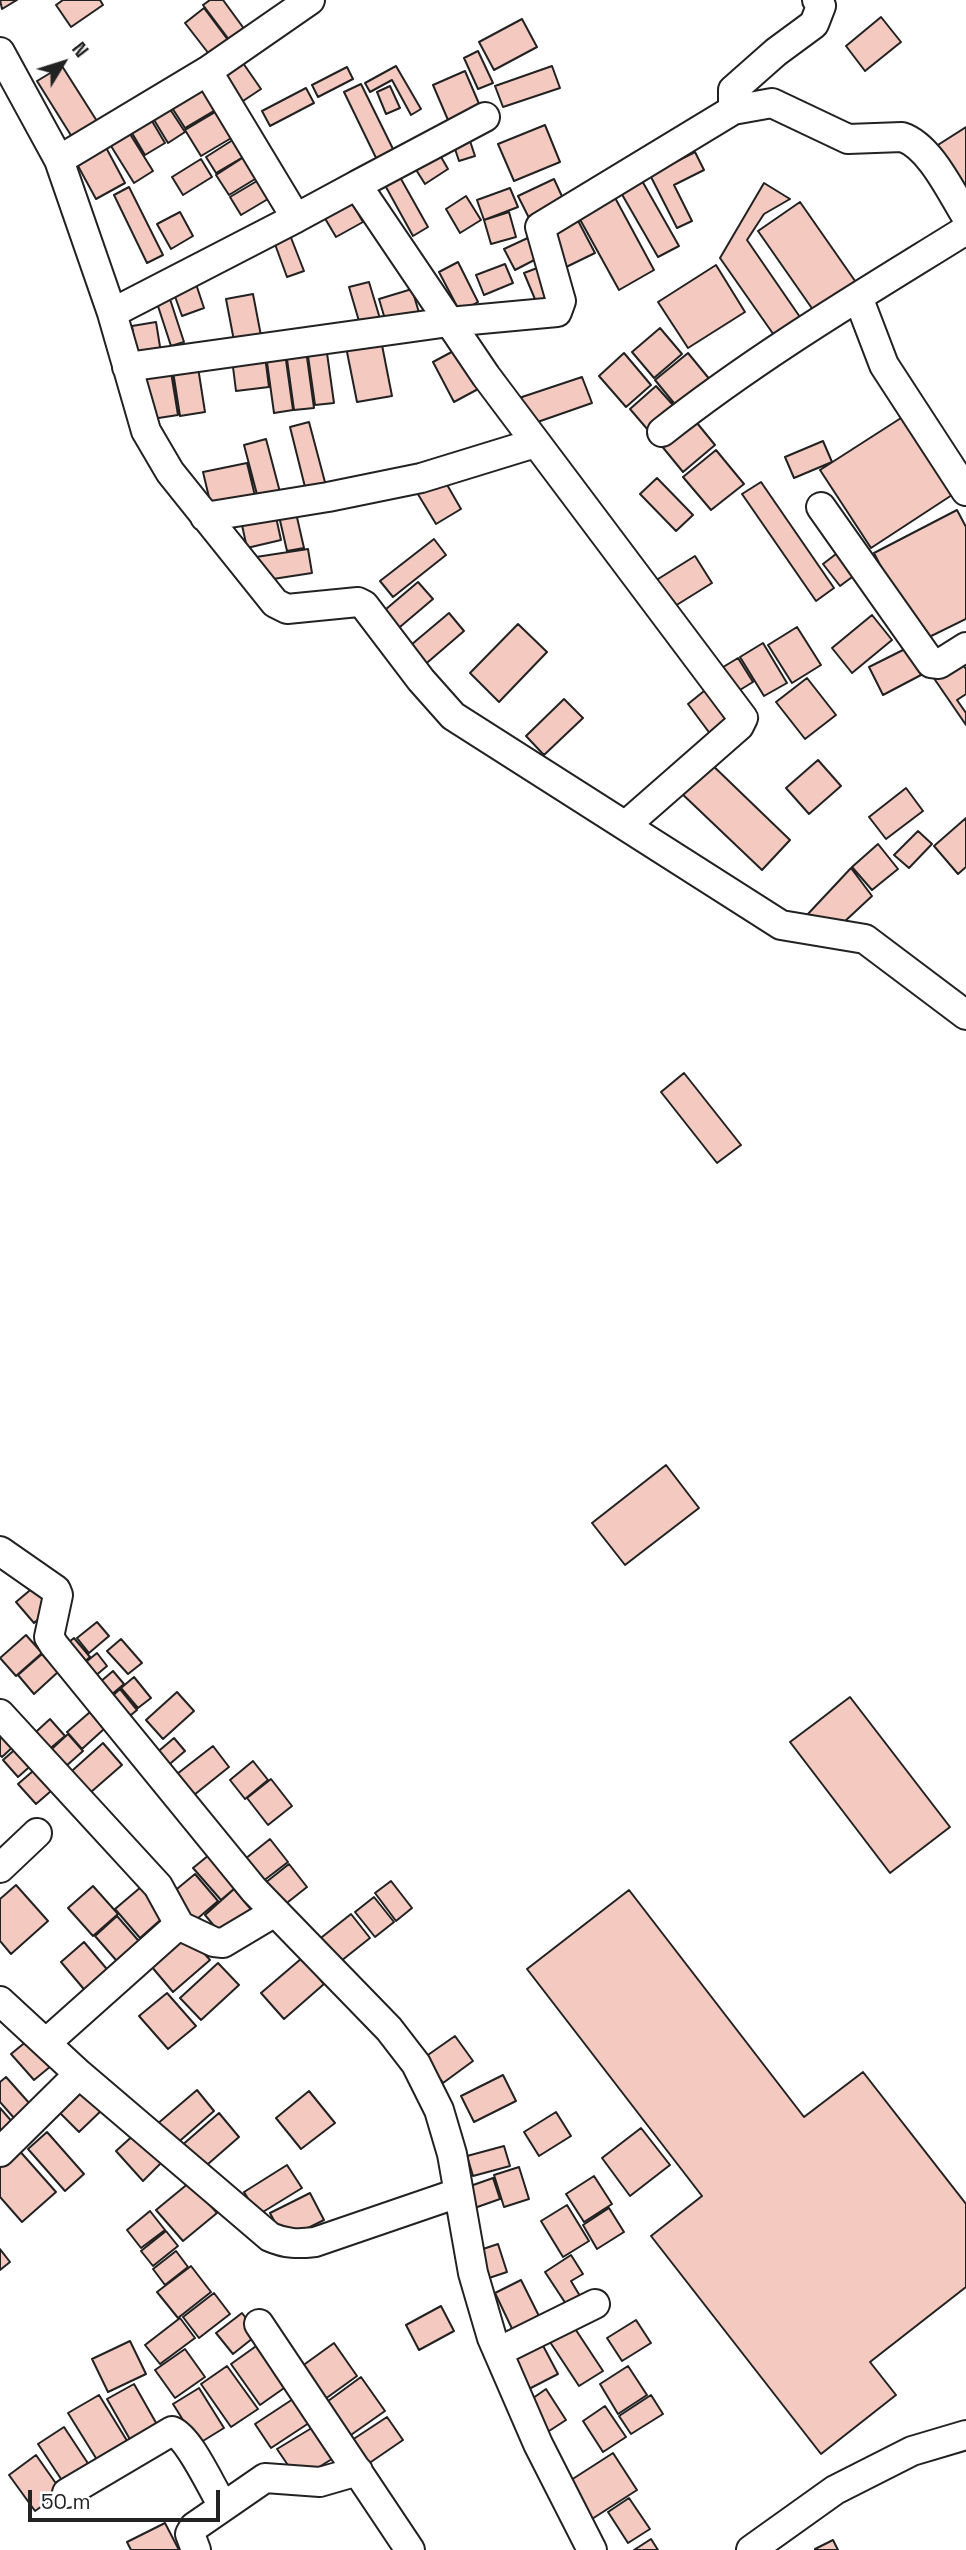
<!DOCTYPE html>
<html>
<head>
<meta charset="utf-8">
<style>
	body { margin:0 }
	#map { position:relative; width:966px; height:2550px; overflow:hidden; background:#fff; font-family:"Space Grotesk",sans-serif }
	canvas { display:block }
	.north { position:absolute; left:28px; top:28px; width:70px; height:70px; -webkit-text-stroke:5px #fff; paint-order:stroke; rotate:52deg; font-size:19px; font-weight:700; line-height:28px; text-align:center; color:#222 }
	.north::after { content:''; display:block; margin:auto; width:24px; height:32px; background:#222; clip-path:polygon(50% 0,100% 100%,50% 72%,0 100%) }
	.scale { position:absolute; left:28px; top:2490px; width:192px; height:32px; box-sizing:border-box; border:4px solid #222; border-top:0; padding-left:9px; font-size:21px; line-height:24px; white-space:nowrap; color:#222; -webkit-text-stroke:5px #fff; paint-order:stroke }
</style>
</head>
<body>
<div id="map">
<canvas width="966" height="2550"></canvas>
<div class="north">N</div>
<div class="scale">50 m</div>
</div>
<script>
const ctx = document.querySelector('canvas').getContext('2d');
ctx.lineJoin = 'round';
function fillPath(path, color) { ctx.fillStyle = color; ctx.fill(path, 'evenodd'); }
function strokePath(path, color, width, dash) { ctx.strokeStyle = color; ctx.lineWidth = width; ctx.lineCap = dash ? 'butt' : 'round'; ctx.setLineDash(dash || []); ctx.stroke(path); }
const building = new Path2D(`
	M0,0H17L2,9Z
	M63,0H100L103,5L71,27L56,5Z
	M210,0H223L245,30L230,41L203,5Z
	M204,8L228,40L209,54L185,23Z
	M881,17L901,42L865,71L846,46Z
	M522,19L537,47L494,70L479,42Z
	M478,51L493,83L478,89L464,58Z
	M243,63L261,89L237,105L220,79Z
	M62,66L102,129L77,145L37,81Z
	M396,66L421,109L411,115L392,80L370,92L365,83Z
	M552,66L560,88L503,107L495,86Z
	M347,67L353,79L318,97L312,85Z
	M465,71L480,106L448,120L433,85Z
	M204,77L222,106L185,128L167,100Z
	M361,84L395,153L378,162L344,92Z
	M390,86L400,108L386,114L377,92Z
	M306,88L314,103L270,126L262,111Z
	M164,100L185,132L168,143L148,110Z
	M222,108L238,134L201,156L185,130Z
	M146,111L165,143L145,155L126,123Z
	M545,125L560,162L514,181L498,144Z
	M125,126L153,171L134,183L106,138Z
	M966,127V191L930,150Z
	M467,132L475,156L459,161L451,137Z
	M239,136L250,153L216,173L206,157Z
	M102,140L125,183L96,199L72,155Z
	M437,150L448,169L425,184L413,165Z
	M695,152L704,170L674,185L692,221L677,228L650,175Z
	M247,155L260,176L229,195L216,175Z
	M201,159L212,177L183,195L172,177Z
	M396,170L428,227L413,236L381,178Z
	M262,178L273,196L241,215L230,197Z
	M554,179L566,205L531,222L518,196Z
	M641,179L679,246L658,257L620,191Z
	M764,183L790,199L764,214L747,240L802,320L776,338L720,258Z
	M129,187L163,255L147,263L114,195Z
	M510,188L518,207L484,220L477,200Z
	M347,194L363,222L336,237L320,210Z
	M613,194L654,270L619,290L577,214Z
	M466,196L481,220L460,233L446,209Z
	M800,202L860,288L818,317L758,231Z
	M180,212L193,236L171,249L157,224Z
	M509,212L516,237L491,244L484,220Z
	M575,215L595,253L560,270L545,232Z
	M288,230L304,271L287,277L272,236Z
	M532,236L542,256L515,270L504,249Z
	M458,262L478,302L460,312L439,272Z
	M505,264L513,283L484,295L476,275Z
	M545,265L557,296L537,304L524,273Z
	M716,265L745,312L688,348L658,302Z
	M195,281L204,308L182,316L172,288Z
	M369,282L381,322L361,328L349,287Z
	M412,289L420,316L387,326L379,299Z
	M253,294L262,341L235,346L226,299Z
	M169,296L184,342L171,346L156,300Z
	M156,322L162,359L138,363L132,326Z
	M660,328L682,354L654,378L632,352Z
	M381,340L392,396L357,402L346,347Z
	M326,346L334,403L315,405L307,349Z
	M459,348L480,388L454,402L433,362Z
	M306,350L314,408L294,410L286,352Z
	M285,353L293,410L274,413L266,355Z
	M624,353L651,385L626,407L599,376Z
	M688,353L711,381L678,408L655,380Z
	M265,356L269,387L236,391L232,359Z
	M197,361L205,412L180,416L172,365Z
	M170,366L178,415L152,419L144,370Z
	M582,377L592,403L529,425L519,398Z
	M656,386L681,414L654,437L630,409Z
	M688,412L715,445L683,472L656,439Z
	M901,418L952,495L871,548L820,470Z
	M309,422L326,486L306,491L290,427Z
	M266,439L281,496L259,502L244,445Z
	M823,441L832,462L794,478L785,457Z
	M716,450L744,484L711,510L683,477Z
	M247,463L256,500L212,510L203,472Z
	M442,476L461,509L436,524L416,491Z
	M657,478L693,515L676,531L640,494Z
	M761,482L834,588L816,601L742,494Z
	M274,508L281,540L247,548L240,516Z
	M957,510L966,527V619L919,642L874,553Z
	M296,513L304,548L287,551L279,516Z
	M434,539L446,555L393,597L380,581Z
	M845,547L863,569L840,586L823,564Z
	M308,549L312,573L260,581L256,557Z
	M695,556L712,583L667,611L650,584Z
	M418,582L433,599L394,632L379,615Z
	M449,613L464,631L421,668L405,650Z
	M872,615L892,640L852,673L832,648Z
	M518,624L547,652L499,702L470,673Z
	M797,627L821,665L792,683L768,645Z
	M763,643L787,683L764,696L740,657Z
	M907,648L921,675L883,695L869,667Z
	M957,656L966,669V694L957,700L966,713V725L931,674Z
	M738,658L753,682L730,696L715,672Z
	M807,678L836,715L805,739L776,702Z
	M709,687L733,718L711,735L688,704Z
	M564,699L583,718L544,755L526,736Z
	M706,759L790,840L762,870L678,790Z
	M818,760L841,786L809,814L786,788Z
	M906,788L923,811L886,839L869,817Z
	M966,818V867L958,874L934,846Z
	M918,831L932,844L909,868L894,855Z
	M878,844L898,869L872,890L852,867Z
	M851,868L872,896L843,923L807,915Z
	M684,1073L741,1145L717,1163L661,1092Z
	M666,1465L699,1508L625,1565L592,1523Z
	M35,1586L53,1606L34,1623L16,1602Z
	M97,1622L109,1636L89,1653L77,1638Z
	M26,1635L42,1653L16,1676L0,1658Z
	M74,1638L90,1657L76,1669L60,1649Z
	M121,1639L142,1663L128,1674L107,1651Z
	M97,1653L107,1666L87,1683L76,1670Z
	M42,1654L58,1672L34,1694L18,1675Z
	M113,1671L124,1684L104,1701L93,1688Z
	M134,1677L151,1698L138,1708L121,1688Z
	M120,1689L137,1710L125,1720L108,1700Z
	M177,1692L194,1711L163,1739L146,1720Z
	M850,1697L950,1827L890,1873L790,1742Z
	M90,1712L104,1729L82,1749L67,1732Z
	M50,1719L65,1736L40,1757L26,1741Z
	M0,1723L17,1743L2,1757L0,1755Z
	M68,1734L83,1751L56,1775L42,1758Z
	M174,1738L185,1751L165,1768L154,1755Z
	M103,1743L122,1765L83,1799L64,1778Z
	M20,1745L35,1762L18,1777L3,1760Z
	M213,1746L229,1767L194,1795L177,1774Z
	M253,1761L268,1780L245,1799L230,1780Z
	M33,1771L51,1791L36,1804L18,1784Z
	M271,1779L292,1806L268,1825L247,1798Z
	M270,1839L288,1862L258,1885L240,1863Z
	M215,1850L242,1882L221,1900L193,1868Z
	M289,1864L307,1887L278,1910L260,1887Z
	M195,1874L218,1901L190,1925L166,1898Z
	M391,1881L412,1908L396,1921L375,1893Z
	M16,1885L48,1921L11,1954L0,1941V1899Z
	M93,1886L118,1914L93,1936L68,1908Z
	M141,1887L166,1915L140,1938L115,1909Z
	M234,1889L254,1913L225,1939L205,1915Z
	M629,1890L804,2117L863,2072L966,2204V2287L870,2362L896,2395L821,2454L651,2236L702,2196L527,1969Z
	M374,1897L394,1922L375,1937L355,1912Z
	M351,1914L370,1938L336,1965L317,1941Z
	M117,1916L144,1947L122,1967L95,1936Z
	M182,1928L210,1960L173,1992L146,1960Z
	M84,1942L111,1974L88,1994L61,1962Z
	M302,1958L324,1984L284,2019L261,1993Z
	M218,1963L239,1985L201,2020L180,1998Z
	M167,1993L196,2026L168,2049L139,2016Z
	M455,2036L473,2061L443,2083L425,2057Z
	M28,2040L51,2066L34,2080L11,2054Z
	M503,2075L516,2101L474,2122L461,2096Z
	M6,2077L30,2104L14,2118L0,2102V2082Z
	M78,2080L104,2108L79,2132L52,2105Z
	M197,2090L214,2111L174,2146L156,2125Z
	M309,2091L335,2123L301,2149L276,2118Z
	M0,2108L14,2124L0,2137Z
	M556,2112L571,2136L539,2156L524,2132Z
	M219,2113L239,2137L200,2171L180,2147Z
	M641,2128L670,2165L630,2196L602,2158Z
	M47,2132L84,2174L65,2191L28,2149Z
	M137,2132L163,2161L143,2181L116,2151Z
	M504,2146L510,2166L473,2176L467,2156Z
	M17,2148L56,2192L22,2222L0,2197V2164Z
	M287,2165L302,2188L258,2215L244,2192Z
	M519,2167L529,2199L504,2207L494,2175Z
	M594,2176L612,2204L584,2222L566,2194Z
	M493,2178L500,2199L466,2211L459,2190Z
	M190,2182L217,2213L183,2241L156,2210Z
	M310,2193L324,2220L284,2240L270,2213Z
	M567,2205L589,2241L563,2257L541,2221Z
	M609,2208L624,2232L597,2249L583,2225Z
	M150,2211L165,2230L141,2248L127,2230Z
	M166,2231L178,2246L153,2266L141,2251Z
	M498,2244L507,2272L483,2280L474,2252Z
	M0,2249L10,2262L0,2270Z
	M176,2251L188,2267L165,2285L153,2269Z
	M571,2255L583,2274L571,2281L580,2296L566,2304L545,2272Z
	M191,2266L211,2292L178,2318L157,2292Z
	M521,2280L543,2324L516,2337L495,2293Z
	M214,2293L230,2314L199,2338L183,2317Z
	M441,2306L454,2331L419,2350L406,2325Z
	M242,2313L258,2334L233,2354L216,2333Z
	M180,2318L195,2338L160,2364L145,2345Z
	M636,2320L651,2343L622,2361L607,2338Z
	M570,2321L603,2371L579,2386L546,2336Z
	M540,2340L558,2374L525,2391L507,2358Z
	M130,2341L146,2374L108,2392L92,2359Z
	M334,2343L357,2376L321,2402L298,2369Z
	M259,2344L287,2386L260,2405L231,2364Z
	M185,2349L205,2377L175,2398L155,2370Z
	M227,2366L258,2409L231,2427L201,2384Z
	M628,2366L647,2395L618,2414L600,2384Z
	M361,2377L385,2411L348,2437L324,2404Z
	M134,2384L159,2428L132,2443L107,2399Z
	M199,2388L224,2428L198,2444L173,2404Z
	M546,2389L566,2420L546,2433L526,2403Z
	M99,2395L129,2444L99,2463L68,2413Z
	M651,2395L663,2414L631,2434L619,2416Z
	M293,2399L309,2423L271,2448L255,2424Z
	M605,2406L626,2437L603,2452L583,2421Z
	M387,2417L403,2440L368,2464L352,2440Z
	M320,2423L340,2454L298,2480L277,2449Z
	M64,2427L93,2471L67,2488L38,2444Z
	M613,2453L637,2490L592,2519L568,2482Z
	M36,2455L62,2492L35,2511L9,2475Z
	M629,2498L650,2529L628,2543L608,2512Z
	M165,2523L179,2550H131L127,2542Z
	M651,2539L658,2550H634Z
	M833,2540L838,2550H815V2549Z`);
const minor = new Path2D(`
	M0,52L59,160L112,313L146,431L170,472L275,603L287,609L358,602L364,605L421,680L453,716L781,925L865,939L966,1015
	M733,110V90L776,52L814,24L821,6L817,0
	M59,160L209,70
	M357,185L485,117
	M296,218L357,185L486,376L743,718L739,726L626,825
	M858,297L884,365L966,491
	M112,313L296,218L211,77L209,70L310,0
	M127,367L449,322L557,312L561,301L540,227L733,110L772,103L848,139L902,137C930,146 951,192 966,216
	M662,432C758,356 863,294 966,230
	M821,507L931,663L939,664L966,647
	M205,517L328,497L421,478L535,443
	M0,1551L56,1590L58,1595L49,1637L54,1645L254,1890L389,2029L416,2064L439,2110L452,2154L473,2273L492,2338L538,2444L592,2550
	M0,1714L158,1886L180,1926
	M0,1868L37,1833
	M0,2001L79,2074
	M46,2043L176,1927L180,1926L214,1942L223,1943L275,1912
	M0,2152L79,2074L270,2237C286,2244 298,2244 315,2242L458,2193
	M259,2324L410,2550
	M498,2352L595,2304
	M67,2493L172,2431C190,2438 212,2489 223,2506
	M196,2550L190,2534L194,2527L265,2478L320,2482L358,2471
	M751,2550L835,2490L912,2451L966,2435`);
fillPath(building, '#f3c9c0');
strokePath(building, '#222', 2);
strokePath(minor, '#222', 32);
strokePath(minor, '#fff', 28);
</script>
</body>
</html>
